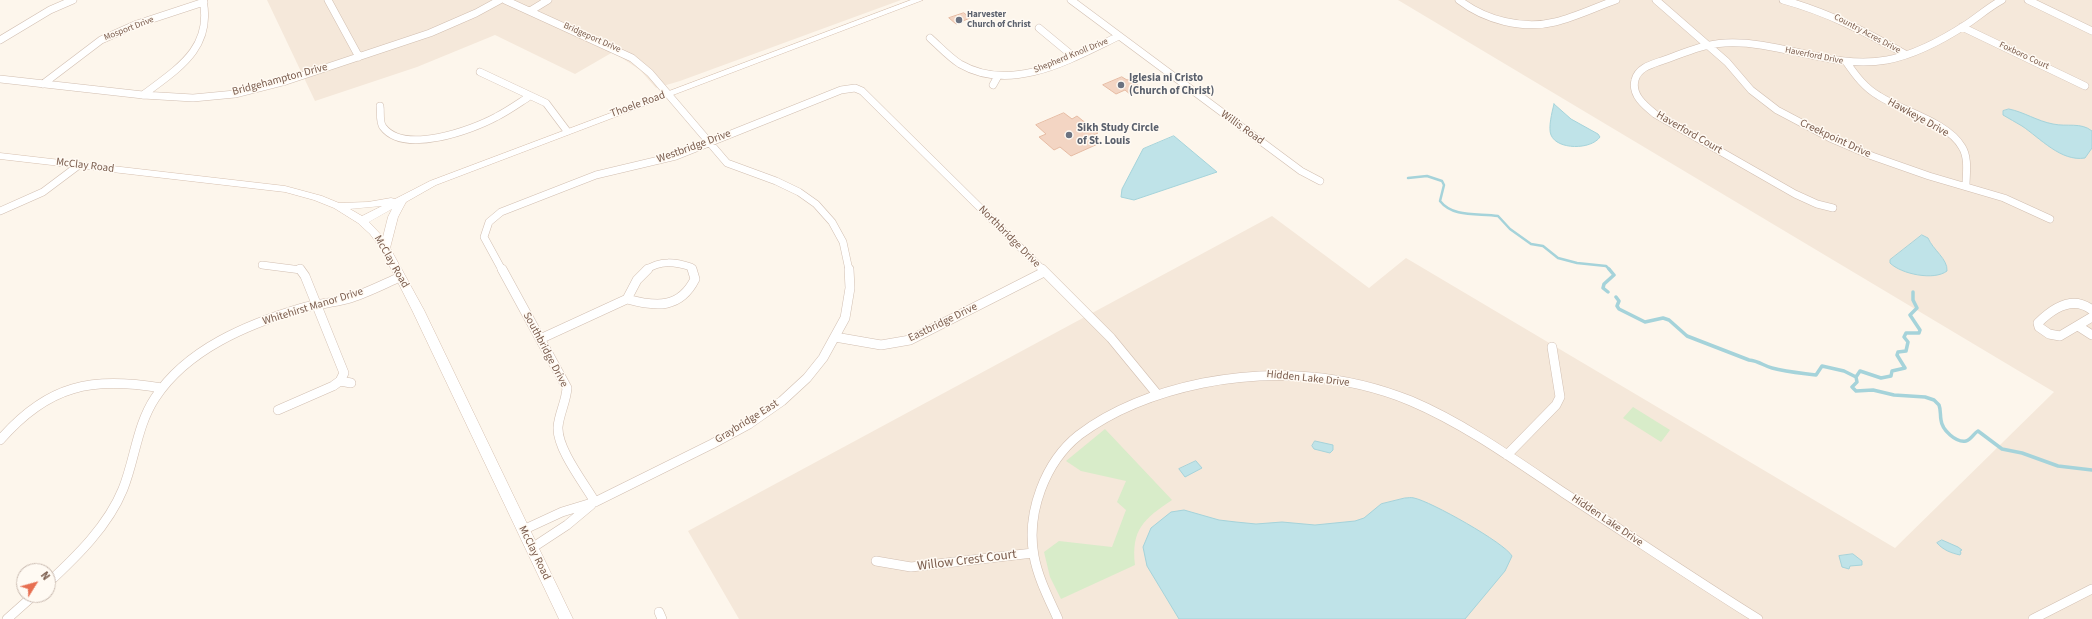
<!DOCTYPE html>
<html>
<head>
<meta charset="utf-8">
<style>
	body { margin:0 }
	#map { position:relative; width:2092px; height:619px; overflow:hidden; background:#fdf6ec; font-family:"Source Sans 3",sans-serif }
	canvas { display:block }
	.north { position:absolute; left:16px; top:563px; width:40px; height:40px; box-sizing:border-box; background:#fffaf3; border:1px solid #cabbb1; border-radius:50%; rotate:53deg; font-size:11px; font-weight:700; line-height:16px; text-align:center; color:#7a5c4d }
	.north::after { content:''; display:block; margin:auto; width:14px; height:18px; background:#e76f51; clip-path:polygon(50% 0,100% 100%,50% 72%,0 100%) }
</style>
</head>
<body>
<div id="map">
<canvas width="2092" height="619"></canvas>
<div class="north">N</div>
</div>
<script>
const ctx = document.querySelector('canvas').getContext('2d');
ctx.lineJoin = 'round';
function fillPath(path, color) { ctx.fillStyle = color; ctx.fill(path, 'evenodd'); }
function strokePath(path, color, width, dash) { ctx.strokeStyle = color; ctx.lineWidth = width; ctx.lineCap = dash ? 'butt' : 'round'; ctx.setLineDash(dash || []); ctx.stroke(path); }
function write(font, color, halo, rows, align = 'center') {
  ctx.font = font + ' "Source Sans 3",sans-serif'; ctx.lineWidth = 3; ctx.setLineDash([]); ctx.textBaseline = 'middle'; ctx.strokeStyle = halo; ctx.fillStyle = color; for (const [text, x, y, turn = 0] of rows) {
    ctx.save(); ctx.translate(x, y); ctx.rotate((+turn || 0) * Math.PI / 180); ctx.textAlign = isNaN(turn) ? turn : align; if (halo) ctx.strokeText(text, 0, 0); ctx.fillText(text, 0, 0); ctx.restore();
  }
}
const residential = new Path2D(`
	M267,0H901L680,81L656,88L640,70L613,52L575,74L495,35L417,67L315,101Z
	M1398,0H2092V619H739L688,531L1272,216L1369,288L1406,258L1895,548L2054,392Z`);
const green = new Path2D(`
	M1633,407L1670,430L1661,442L1623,418Z
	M1105,429L1172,500C1144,519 1131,529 1135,565L1061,599L1050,577L1044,552L1059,541L1112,547L1126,510L1117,502L1126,481L1081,471L1066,461Z`);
const water = new Path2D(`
	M1554,104L1571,119L1598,134L1600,137C1591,150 1557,150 1551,135C1548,128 1552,112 1554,104Z
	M2009,109C2024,112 2037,121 2053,124C2067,127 2081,122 2092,131V148L2085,158C2061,162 2040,138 2022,126C2016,122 2009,119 2003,115V111Z
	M1174,136L1217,172L1134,200L1121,197L1122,189L1143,149Z
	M1922,235L1928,238C1933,250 1948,259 1947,271C1934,281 1901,274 1890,263V260Z
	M1315,441L1333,445V450L1330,453L1314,449L1312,446Z
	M1196,461L1202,468L1185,477L1179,469Z
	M1405,498C1408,498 1411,497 1414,498C1430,501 1505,543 1512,556L1505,571L1465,619H1179L1147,566L1143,547L1151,528L1171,512L1184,510L1219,520L1236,522L1256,524L1282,522L1315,525L1355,521L1364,518L1381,504Z
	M1942,540L1958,547L1962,550L1960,551L1961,553L1960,555C1951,553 1943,550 1937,543Z
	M1853,554L1862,561V565L1850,566L1849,569L1842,567L1839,556Z`);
const streamFar1 = new Path2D(`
	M1408,178L1427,176L1442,181L1444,185L1440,201C1453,218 1479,213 1498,216L1510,229L1531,244L1543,246L1558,258L1577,263L1606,266L1610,270`);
const stream = new Path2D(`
	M1608,292L1603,288L1604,284L1614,275L1609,269
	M1616,297L1619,301L1617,306L1619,309L1645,322L1663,318L1669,320L1687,336L1749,360C1759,361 1764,366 1772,368C1787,372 1801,373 1816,375L1822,366L1844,371L1856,377L1857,382L1852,387L1856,391L1873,390L1894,395L1925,397L1934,400L1939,405C1941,410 1940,415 1941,420C1942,430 1956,443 1966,441C1971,440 1974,433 1978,431L2002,449L2022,453L2058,466L2092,470
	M1856,377L1860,371L1881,378L1891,376L1892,371L1905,368L1897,355L1898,352L1906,351L1908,342L1904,337L1906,333H1919L1920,330L1910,315L1917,308L1913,300V292`);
const building = new Path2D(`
	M964,13L970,18L956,24L949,18Z
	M1122,77L1127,80L1130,79L1139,86L1135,87L1140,91L1131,95L1125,90L1116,94L1103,85Z
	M1064,113L1072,119L1077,116L1098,133L1092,136L1100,143L1071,156L1060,147L1054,150L1039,137L1046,134L1036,125Z`);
const minorFar1 = new Path2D(`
	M328,0L359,57
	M505,0L632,58L650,73L727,163L776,181L799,192L816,204L832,222L843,242L849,270
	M1071,0L1301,171L1320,181
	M1459,0C1485,20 1523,30 1555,22C1576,17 1596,7 1616,0
	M1656,0L1727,62L1751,90L1777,110L1830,138L1872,156L1929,176L2004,198L2050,219
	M1783,0C1827,12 1866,32 1905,54
	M2028,0L2092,31
	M530,11L548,0
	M1962,27L2085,86
	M1039,28L1074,57
	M930,38C940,47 949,57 960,64C1012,94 1071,59 1119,36
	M0,40L50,10L73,0
	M1847,63C1856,76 1865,88 1879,96C1902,111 1948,122 1962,147C1969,158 1966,174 1966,186
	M480,72L546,103L567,131
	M0,79L143,95L193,98L235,94L286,81L430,33L476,13L500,0
	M43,84L101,40L137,24L204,2
	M993,85L998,76
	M143,95C177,69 213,49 203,0
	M380,106C381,112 379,122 383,127C404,155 472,130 496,117C508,111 519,103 530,96
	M1833,208L1817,204L1795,194L1655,114C1645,106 1631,95 1635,80C1638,67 1653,64 1664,60C1684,53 1703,44 1725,43C1780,40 1832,70 1887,60C1914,55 1944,39 1967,24C1979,16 1989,7 2002,0
	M0,211L43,192L79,165
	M262,265L301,270
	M502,270L484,237L489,222L501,212L596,175L676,156L841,90L855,88L862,91L1043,270
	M646,270C660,260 675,262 691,267L692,270`);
const minor = new Path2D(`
	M502,269L567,388C566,402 559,414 558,427C557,449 584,483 595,502
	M1042,269L1111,338L1157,394
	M627,299C656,307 680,309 695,279L692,269
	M627,299L637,280L648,269
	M2092,310C2073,295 2053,308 2038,323L2039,327L2049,334L2060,336L2092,317
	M2078,326L2092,335
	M835,337L881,345L910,340L1044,272
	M540,339L627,299
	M340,381L351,383
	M278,410L333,386L340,381L344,373L305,276L300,269
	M0,440C49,384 91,377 162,388
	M1507,455L1556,405L1560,397L1552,347
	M523,530L562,512L595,502L712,444L749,424L782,401L807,378L823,358L845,318L850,288L849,269
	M532,548L567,525L591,505
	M876,561L911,567L1033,553
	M48,583C77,556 108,526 123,489C135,459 137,425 155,398C187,349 248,324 302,308C317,304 332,303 347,299C365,294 382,285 400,277
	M659,612L662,619
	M7,619L34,595
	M1058,619C1049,599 1038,578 1034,556C1026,513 1045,462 1079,435C1115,408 1159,392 1203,383C1272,369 1345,374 1411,401C1465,424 1515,460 1564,493C1629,535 1692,578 1758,619
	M2033,619L2092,589`);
const secondary = new Path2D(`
	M911,0H923L436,185L406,202L398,217L390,248L424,310L573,619H559L412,310L381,249L370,234L358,223L334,208L314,200L285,192L0,159V153L285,186L322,196L339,203L368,202L391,198L395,199L430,181ZM382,206L362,216L350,209ZM392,209L388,217L383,237L369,222Z`);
const markers = [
	[959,20,4,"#6b7280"],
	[1121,85,4,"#6b7280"],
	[1069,135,4,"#6b7280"]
];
const farWorshipnames = [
	["Harvester",967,15],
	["Church of Christ",967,25]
];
const farStreetnames = [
	["Mosport Drive",129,29,-21],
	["Country Acres Drive",1867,34,28],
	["Bridgeport Drive",592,38,24],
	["Shepherd Knoll Drive",1071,56,-22],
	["Haverford Drive",1814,56,11],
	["Foxboro Court",2024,56,25]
];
const worshipNames = [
	["Iglesia ni Cristo",1129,79],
	["(Church of Christ)",1129,92],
	["Sikh Study Circle",1077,129],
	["of St. Louis",1077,142]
];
const streetNames = [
	["Bridgehampton Drive",280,80,-15],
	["Thoele Road",638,105,-20],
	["Hawkeye Drive",1918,118,29],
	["Willis Road",1242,128,36],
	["Haverford Court",1689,133,30],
	["Creekpoint Drive",1835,139,25],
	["Westbridge Drive",694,147,-20],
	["McClay Road",85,166,7],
	["Northbridge Drive",1009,237,45],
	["McClay Road",391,262,60],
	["Whitehirst Manor Drive",313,307,-17],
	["Eastbridge Drive",943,323,-26],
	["Southbridge Drive",545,350,62],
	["Hidden Lake Drive",1308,379,6],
	["Graybridge East",747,422,-32],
	["Hidden Lake Drive",1607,521,34],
	["McClay Road",534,553,64]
];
const nearStreetnames = [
	["Willow Crest Court",967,561,-7]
];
fillPath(residential, '#f5e8da');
fillPath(green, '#d8ecc9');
fillPath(water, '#bfe3e8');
strokePath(water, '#a5d3da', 1);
strokePath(streamFar1, '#a5d3da', 2.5);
strokePath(stream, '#a5d3da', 3.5);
fillPath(building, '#f3d5c3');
strokePath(building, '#e6bba3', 1);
strokePath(minorFar1, '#d1beb0', 8);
strokePath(minor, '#d1beb0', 10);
strokePath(secondary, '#d6c0b0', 1);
strokePath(minorFar1, '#fff', 7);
strokePath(minor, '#fff', 9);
fillPath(secondary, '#fff');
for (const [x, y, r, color] of markers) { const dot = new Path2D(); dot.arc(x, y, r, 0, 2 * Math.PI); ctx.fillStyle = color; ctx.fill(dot); strokePath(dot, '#fffaf3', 1.5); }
write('bold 9px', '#5b616d', '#fffaf3', farWorshipnames, 'left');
write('9px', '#7a5c4d', '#fffaf3', farStreetnames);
write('bold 11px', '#5b616d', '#fffaf3', worshipNames, 'left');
write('11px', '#7a5c4d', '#fffaf3', streetNames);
write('13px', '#7a5c4d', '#fffaf3', nearStreetnames);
</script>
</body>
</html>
